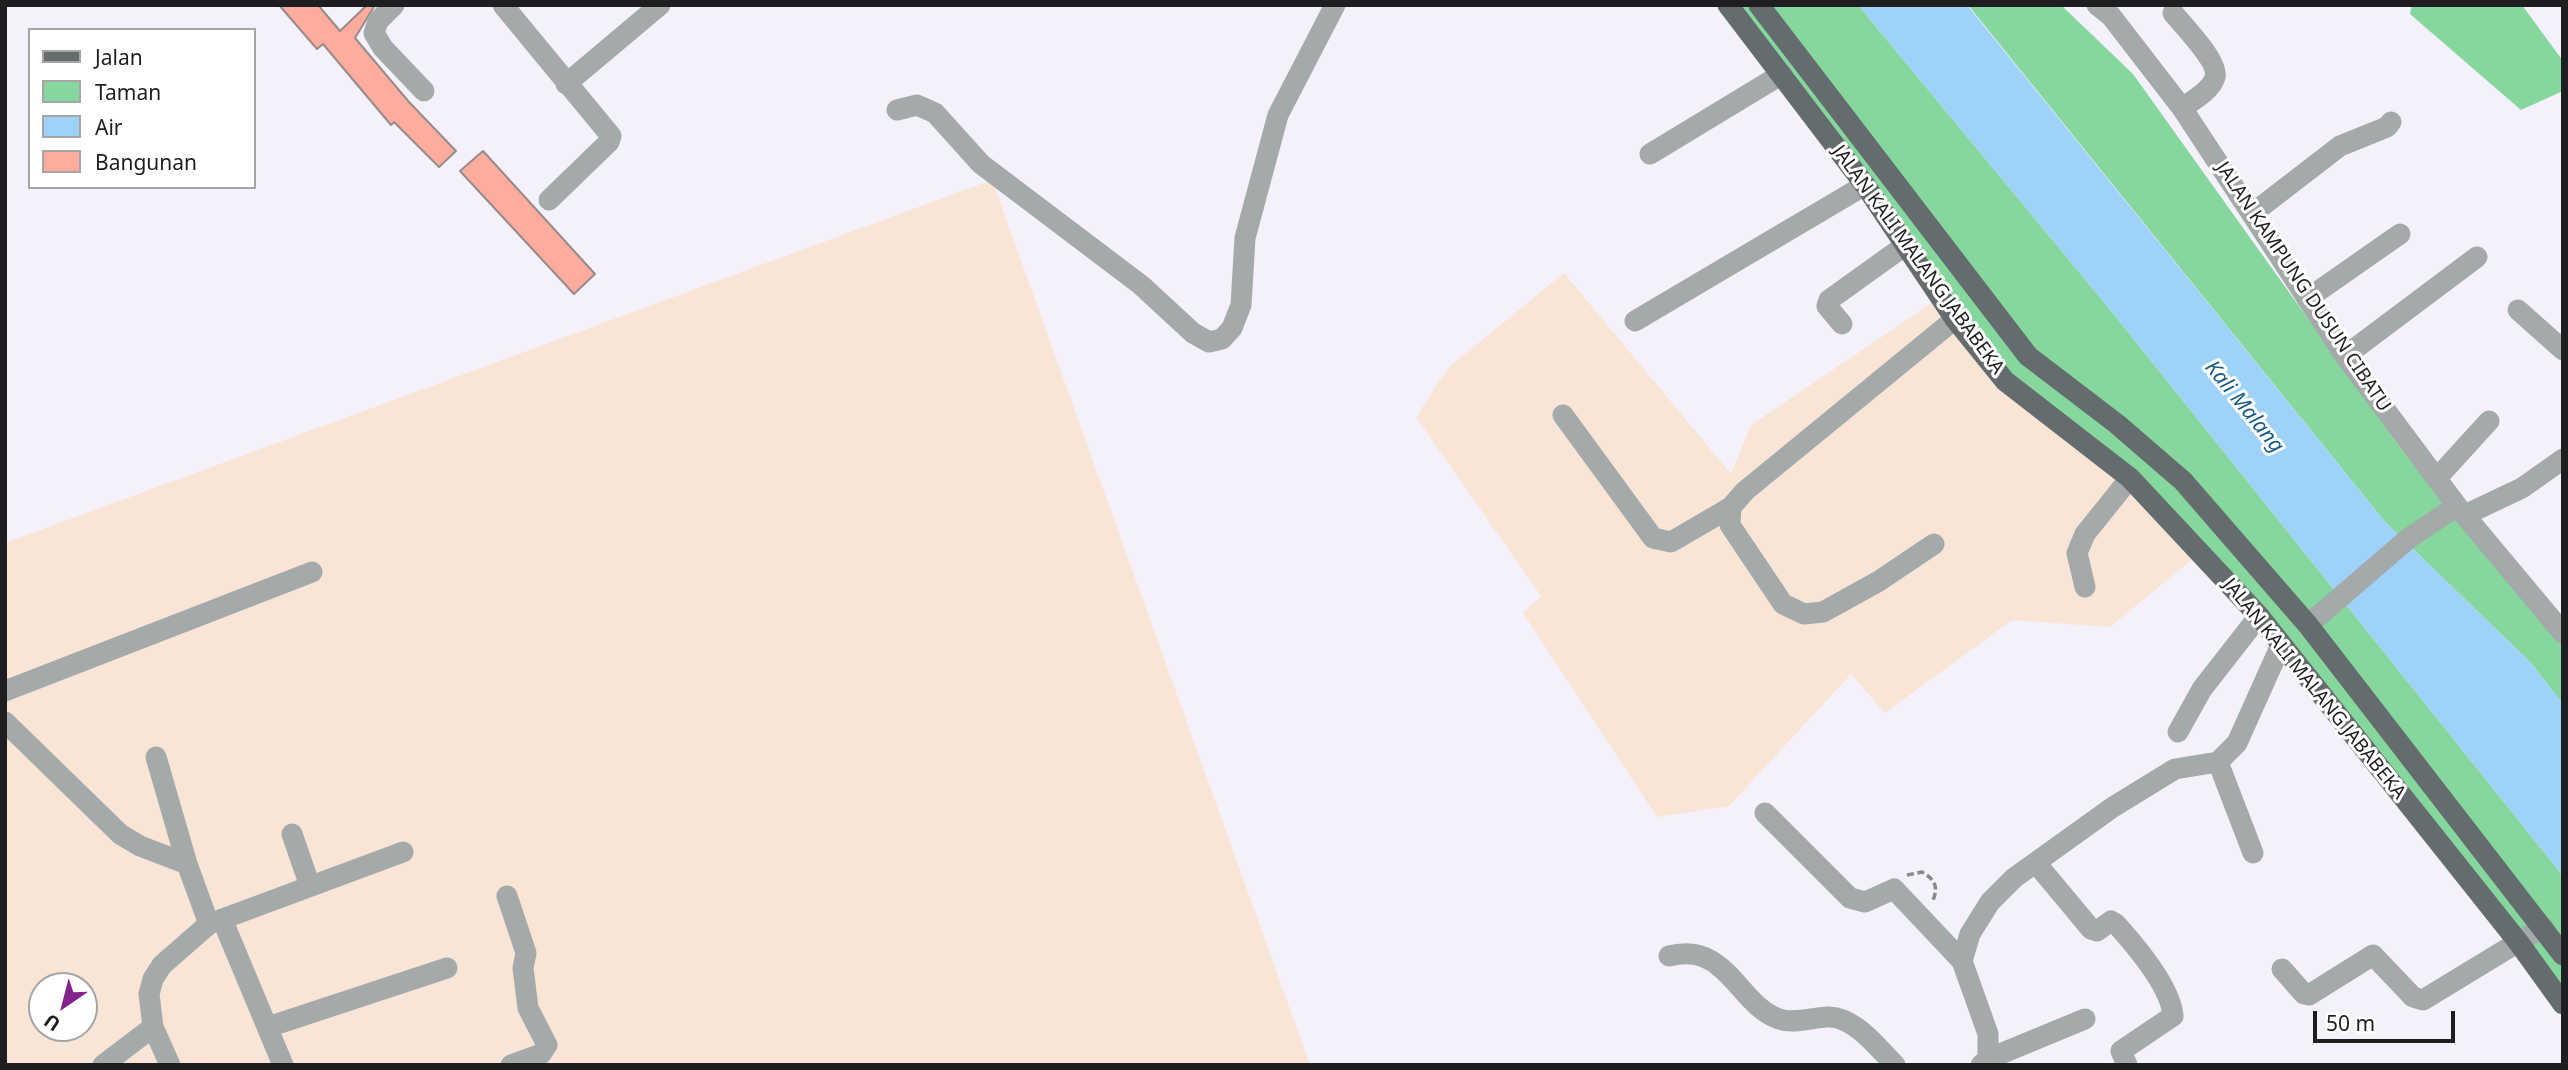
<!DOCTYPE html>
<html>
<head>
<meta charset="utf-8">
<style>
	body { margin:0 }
	#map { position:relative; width:2568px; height:1070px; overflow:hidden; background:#f4f1fa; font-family:"Noto Sans",sans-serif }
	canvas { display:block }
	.frame { position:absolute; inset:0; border:7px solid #1e1d20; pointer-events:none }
	.legend { position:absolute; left:28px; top:28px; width:228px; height:161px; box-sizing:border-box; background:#fff; border:2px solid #a5a5a6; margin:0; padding:9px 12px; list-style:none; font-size:21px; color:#1e1d20 }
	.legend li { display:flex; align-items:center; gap:14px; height:35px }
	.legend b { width:35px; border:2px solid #a5a5a6 }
	.north { position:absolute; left:28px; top:972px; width:70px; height:70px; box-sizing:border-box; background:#fff; border:2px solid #a5a5a6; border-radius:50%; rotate:215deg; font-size:19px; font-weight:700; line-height:28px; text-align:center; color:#1e1d20 }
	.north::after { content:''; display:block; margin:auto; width:24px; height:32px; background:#85238d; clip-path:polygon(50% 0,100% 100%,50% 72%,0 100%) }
	.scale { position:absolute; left:2313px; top:1011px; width:142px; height:32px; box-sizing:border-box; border:4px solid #1e1d20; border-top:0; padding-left:9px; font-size:21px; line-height:24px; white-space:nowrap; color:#1e1d20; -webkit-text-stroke:5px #fff; paint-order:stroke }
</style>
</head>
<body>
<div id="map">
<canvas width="2568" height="1070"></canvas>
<div class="frame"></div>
<ul class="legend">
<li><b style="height:9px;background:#646c6e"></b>Jalan</li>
<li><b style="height:19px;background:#86d79e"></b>Taman</li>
<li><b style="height:19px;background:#9fd2f8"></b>Air</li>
<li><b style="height:19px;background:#ffac9e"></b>Bangunan</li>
</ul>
<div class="north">U</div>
<div class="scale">50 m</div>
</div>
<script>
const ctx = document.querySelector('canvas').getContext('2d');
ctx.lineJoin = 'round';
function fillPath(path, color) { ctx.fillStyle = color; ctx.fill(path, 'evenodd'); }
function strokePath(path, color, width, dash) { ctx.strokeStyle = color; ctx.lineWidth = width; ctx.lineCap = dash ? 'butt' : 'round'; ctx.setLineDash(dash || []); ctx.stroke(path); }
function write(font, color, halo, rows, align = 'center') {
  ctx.font = font + ' "Noto Sans",sans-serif'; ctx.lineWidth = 6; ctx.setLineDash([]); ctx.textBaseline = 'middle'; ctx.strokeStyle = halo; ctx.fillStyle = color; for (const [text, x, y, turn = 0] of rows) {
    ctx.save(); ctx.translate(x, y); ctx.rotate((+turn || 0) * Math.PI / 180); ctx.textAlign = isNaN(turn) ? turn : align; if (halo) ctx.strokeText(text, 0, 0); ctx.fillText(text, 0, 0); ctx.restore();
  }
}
const industrial = new Path2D(`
	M992,180L1310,1065H5V543ZM42,986H84V1028H42Z
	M1564,273L1731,474L1751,425L1941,297L2200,553L2110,627L2012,620L1885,713L1851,674L1729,806L1657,817L1523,613L1541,596L1416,417L1448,368Z`);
const green = new Path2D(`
	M1728,5H1858L2108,307L2563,876V1004L2519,943L2130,478L2005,381Z
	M1968,5H2061L2133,74L2399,446L2563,637V704L2530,662L2385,522Z
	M2412,5H2522L2563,61V91L2521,110L2410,14Z`);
const water = new Path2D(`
	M1858,5H1967L2385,522L2530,662L2563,704V876L2108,307Z`);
const building = new Path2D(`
	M279,5H318L340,31L367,5H375L355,38L409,102L456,151L439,167L394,122L391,125L323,44L317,49Z
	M483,151L595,274L574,294L460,171Z`);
const path = new Path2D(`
	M1907,875L1922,872C1934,879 1939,886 1933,900`);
const minor = new Path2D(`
	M394,5L378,21L374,33L383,48L424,91
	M503,5L611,136L609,142L549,200
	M2097,5L2111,16L2182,108L2345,356L2457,506L2563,633
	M2173,13C2183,25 2219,62 2215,77C2212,90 2192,101 2182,108
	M566,84L660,5
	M897,110L917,105L935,113L981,164L1141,285L1193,333L1209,342L1222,339L1232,328L1241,305L1245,238L1278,115L1335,5
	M1650,154L1782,74
	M2253,213L2340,146L2387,127L2391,122
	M2307,299L2400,234
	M2518,310L2563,350
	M1635,321L1865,185
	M1842,324L1827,306L1829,300L1907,244
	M2345,356L2477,257
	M1563,415L1653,538L1671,542L1731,507
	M2437,478L2489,421
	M2467,514L2522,488L2563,459
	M1934,544L1879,581L1823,612L1804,614L1783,604L1730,525L1731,507L1745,491L1955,319
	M2085,587L2077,553L2085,534L2130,478
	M2308,625L2409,538L2457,506
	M5,691L312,572
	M5,722L120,834L140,846L187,864
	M2178,732L2202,689L2259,616
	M156,757L187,864L209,924
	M2218,762L2253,853
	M1765,813L1850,898L1865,902L1894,889L1962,961
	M292,834L310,886
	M2036,863L2091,929L2097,931L2111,921L2116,924C2135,945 2171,987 2173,1016L2121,1051L2127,1065
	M507,896L526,953L523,968L528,1008L547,1045L541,1054L511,1065
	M222,919L283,1065
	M1669,956C1727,941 1738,1005 1779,1019C1794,1024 1811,1018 1827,1017C1853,1015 1878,1048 1895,1065
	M2282,969L2304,994L2309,995L2373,955L2413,997L2423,1000L2543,927
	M153,1027L170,1065
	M268,1027L447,968
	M1988,1059L2085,1019
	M103,1065L153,1027L149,994L153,979L162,965L209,924L403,852
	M1981,1065L1988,1059V1034L1962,961L1970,934L1990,902L2014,878L2113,807L2175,769L2218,762L2237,743L2281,645`);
const major = new Path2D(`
	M1728,5L1865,185L1955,319L2005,381L2130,478L2259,616L2519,943L2563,1004
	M1759,5L2028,356L2117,424L2183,481L2308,625L2563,955`);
const streetNames = [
	["JALAN KALI MALANG JABABEKA",1918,260,54],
	["JALAN KAMPUNG DUSUN CIBATU",2303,287,56],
	["JALAN KALI MALANG JABABEKA",2314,689,51]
];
const waterNames = [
	["Kali Malang",2244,407,51]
];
fillPath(industrial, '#f8e5d5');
fillPath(green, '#86d79e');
fillPath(water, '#9fd2f8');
fillPath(building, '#ffac9e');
strokePath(building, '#968c8a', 2);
strokePath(path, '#8a888e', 3.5, [7, 3.5]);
strokePath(minor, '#a4a9aa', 21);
strokePath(major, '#646c6e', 21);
write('19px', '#1e1d20', '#fff', streetNames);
write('italic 21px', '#155a83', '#fff', waterNames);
</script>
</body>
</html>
